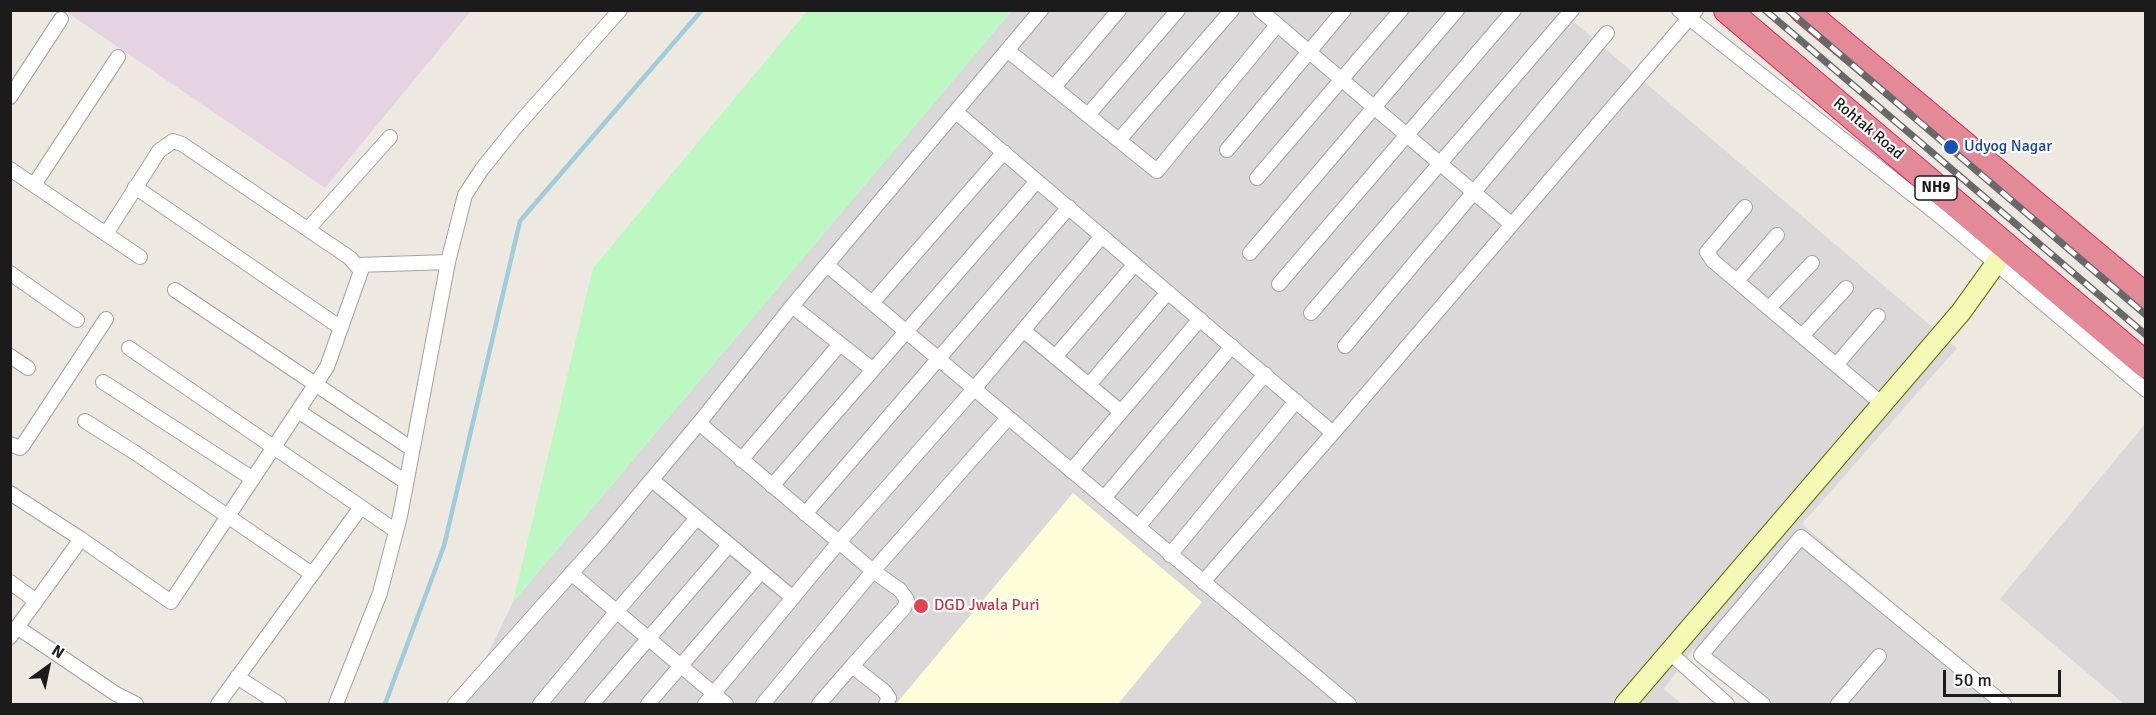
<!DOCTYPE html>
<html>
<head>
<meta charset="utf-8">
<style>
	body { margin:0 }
	#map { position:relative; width:2156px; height:715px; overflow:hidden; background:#ede9e1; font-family:Signika,sans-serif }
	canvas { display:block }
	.frame { position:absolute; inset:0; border:12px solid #1b1b1b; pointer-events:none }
	.north { position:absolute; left:18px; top:637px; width:60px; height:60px; -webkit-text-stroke:4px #fff; paint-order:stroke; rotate:33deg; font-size:16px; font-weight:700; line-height:24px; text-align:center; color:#1b1b1b }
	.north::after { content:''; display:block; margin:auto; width:21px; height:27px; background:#1b1b1b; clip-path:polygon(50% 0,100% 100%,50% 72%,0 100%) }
	.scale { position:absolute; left:1943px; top:670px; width:118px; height:27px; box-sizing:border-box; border:3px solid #1b1b1b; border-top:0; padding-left:8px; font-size:18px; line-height:21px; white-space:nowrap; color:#1b1b1b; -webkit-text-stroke:4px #fff; paint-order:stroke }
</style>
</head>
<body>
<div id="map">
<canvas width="2156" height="715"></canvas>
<div class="frame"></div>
<div class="north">N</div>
<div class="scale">50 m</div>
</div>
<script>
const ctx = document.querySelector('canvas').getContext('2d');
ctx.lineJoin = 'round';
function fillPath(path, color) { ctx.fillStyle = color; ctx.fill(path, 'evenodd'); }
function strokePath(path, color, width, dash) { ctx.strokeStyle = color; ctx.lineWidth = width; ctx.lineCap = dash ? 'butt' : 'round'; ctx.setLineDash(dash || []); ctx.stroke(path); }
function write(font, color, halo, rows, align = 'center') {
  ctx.font = font + ' Signika,sans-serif'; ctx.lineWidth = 4.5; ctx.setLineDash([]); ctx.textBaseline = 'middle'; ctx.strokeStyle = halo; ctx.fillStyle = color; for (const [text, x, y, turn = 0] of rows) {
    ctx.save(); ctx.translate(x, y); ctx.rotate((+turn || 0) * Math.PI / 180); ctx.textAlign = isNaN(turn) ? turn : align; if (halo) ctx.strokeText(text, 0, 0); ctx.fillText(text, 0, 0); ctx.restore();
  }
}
const residential = new Path2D(`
	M1012,10L1561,11L1957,348L1802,524L2011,704H1760L1694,648L1664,689L1682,704H464L513,602Z
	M2145,424V704H2124L2000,599Z`);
const industrial = new Path2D(`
	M65,11L471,10V11L325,188Z`);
const education = new Path2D(`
	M1073,493L1202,602L1118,704H896Z`);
const park = new Path2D(`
	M808,10L1012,11L513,602L593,268Z`);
const stream = new Path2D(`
	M385,704L444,546L520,221L702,10`);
const street = new Path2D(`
	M1260,10L1511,224
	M1679,10L1941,217L2146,390
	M1007,50L1157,171L1277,25
	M1054,87L1119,10
	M10,97L61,19
	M956,112L1333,433L1696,10
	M1088,115L1178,10
	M1119,140L1232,10
	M1227,150L1344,10
	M10,169L140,257
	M1257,178L1401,10
	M34,185L118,57
	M135,187L341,328
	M1745,207L1707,252L1713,261L1881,403
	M308,229L390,137
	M1250,253L1457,10
	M357,265L448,262
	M827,265L1349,704
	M10,273L77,320
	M1737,281L1777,235
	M1279,284L1514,10
	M175,290L412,449
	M872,303L1004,152
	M792,306L872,369
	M1769,308L1812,263
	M1311,313L1572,10
	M1023,330L1121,412
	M1802,336L1846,288
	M1345,346L1607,33
	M129,348L396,531
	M10,356L28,368
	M1055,357L1135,264
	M1836,365L1878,316
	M103,382L253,479
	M1089,385L1168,292
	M298,411L406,482
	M85,421L137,454L312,574
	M699,423L873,571L900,590L907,600L904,608L852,666L884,691L889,698L886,704
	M10,444L20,448L23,445L106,319
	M741,460L840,344
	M1071,471L1200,319
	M652,480L793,598
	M772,486L1037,181
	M10,493L81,539
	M1104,498L1232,346
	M805,514L1069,207
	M1138,527L1265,374
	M1170,555L1296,401
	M571,573L726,704
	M10,582L36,601
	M1203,582L1333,433
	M17,627L116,694L136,704
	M10,637L81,539L171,602L327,367L361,271L350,258L182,144L173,141L159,151L106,234
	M1670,653L1727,704
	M237,677L279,704
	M218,704L361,507
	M336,704L380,593L400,516L448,262L465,195L482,169L515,128L620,10
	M455,704L602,539L699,423L792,306L1041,10
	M540,704L617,611L697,518
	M592,704L729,545
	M648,704L761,572
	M705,704L839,542L974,389L1102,236
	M763,704L873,571L1008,418
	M819,704L852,666
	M1763,704L1701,655L1801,537L2004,704
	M1838,704L1879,656`);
const secondary = new Path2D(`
	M1625,704L1961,312L2007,248`);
const highway = new Path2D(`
	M1727,10L2146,365
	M1803,10L2146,297`);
const rail = new Path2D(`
	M1765,10L2146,335
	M1788,10L2146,315`);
const markers = [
	[1951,147,8,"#1a4fb4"],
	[921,606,8,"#e0444e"]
];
const shields = [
	[1936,188,42]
];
const shieldNames = [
	["NH9",1936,188]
];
const streetNames = [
	["Rohtak Road",1868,129,40]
];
const transitNames = [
	["Udyog Nagar",1964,147]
];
const healthNames = [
	["DGD Jwala Puri",934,606]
];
fillPath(residential, '#dad8d8');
fillPath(industrial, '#e6d3e2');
fillPath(education, '#fdfed9');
fillPath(park, '#bdf8c3');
strokePath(stream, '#a2ccda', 4.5);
strokePath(street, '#a2a2a2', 16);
strokePath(secondary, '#606e06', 22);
strokePath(highway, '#d3265d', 28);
strokePath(street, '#fff', 14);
strokePath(secondary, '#f3f8b4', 20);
strokePath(highway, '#e48998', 26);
strokePath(rail, '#696969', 7);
strokePath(rail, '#fff', 4.5, [14]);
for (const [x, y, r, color] of markers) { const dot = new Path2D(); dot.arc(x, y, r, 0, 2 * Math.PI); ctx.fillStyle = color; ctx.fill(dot); strokePath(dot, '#fff', 2); }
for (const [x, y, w] of shields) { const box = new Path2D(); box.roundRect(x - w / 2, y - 12, w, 24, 4.5); ctx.fillStyle = '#fff'; ctx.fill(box); strokePath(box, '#1b1b1b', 1.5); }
write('bold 15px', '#1b1b1b', null, shieldNames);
write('16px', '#1b1b1b', '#fff', streetNames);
write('16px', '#164399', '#fff', transitNames, 'left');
write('16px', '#be3a42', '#fff', healthNames, 'left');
</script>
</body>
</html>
